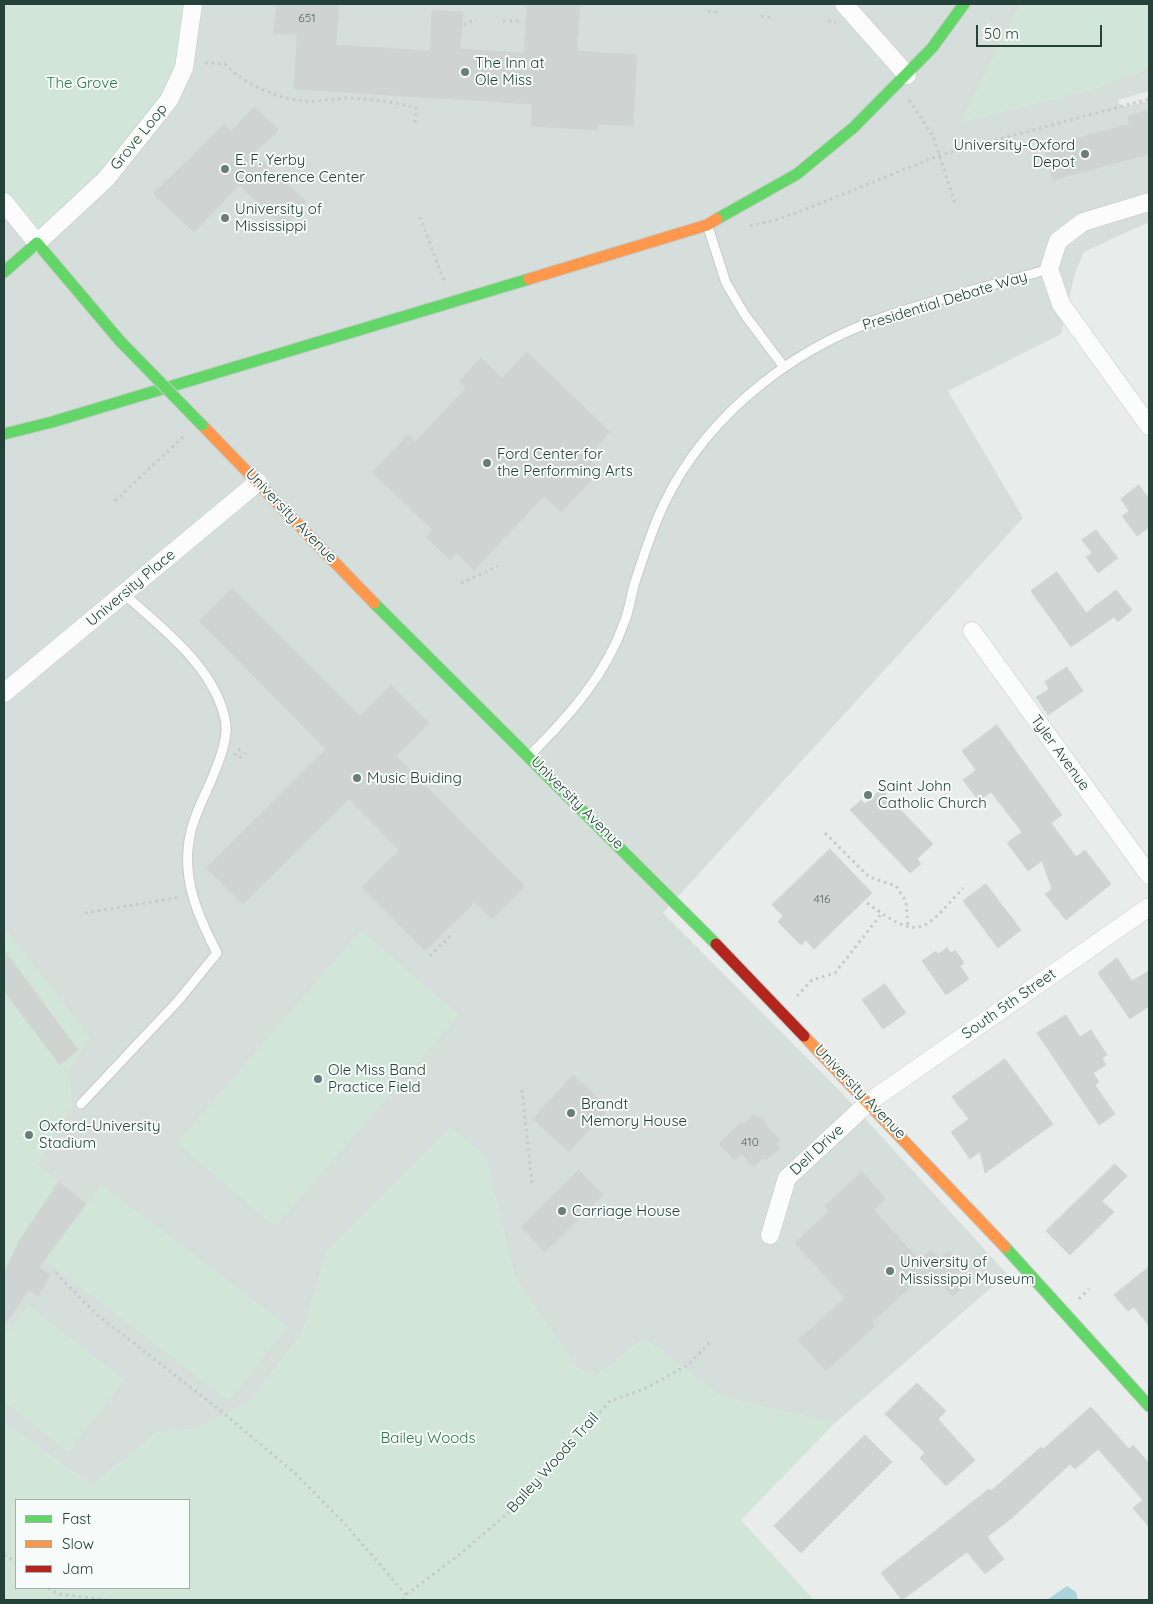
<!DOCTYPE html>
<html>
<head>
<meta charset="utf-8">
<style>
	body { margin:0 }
	#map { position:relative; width:1153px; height:1604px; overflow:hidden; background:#e8edeb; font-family:Quicksand,sans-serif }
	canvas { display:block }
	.frame { position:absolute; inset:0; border:5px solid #24423a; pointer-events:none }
	.legend { position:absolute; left:15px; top:1499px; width:175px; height:90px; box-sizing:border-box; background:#f7fbf9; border:1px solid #a3b1ad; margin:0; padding:6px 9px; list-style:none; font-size:15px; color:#24423a }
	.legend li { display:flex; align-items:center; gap:10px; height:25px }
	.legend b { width:25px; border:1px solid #a3b1ad }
	.scale { position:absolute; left:976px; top:25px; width:126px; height:22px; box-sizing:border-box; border:2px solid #24423a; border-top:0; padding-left:6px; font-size:15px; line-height:18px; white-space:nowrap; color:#24423a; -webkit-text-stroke:4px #f7fbf9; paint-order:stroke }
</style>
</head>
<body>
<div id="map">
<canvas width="1153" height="1604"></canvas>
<div class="frame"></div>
<ul class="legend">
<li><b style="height:6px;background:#63d668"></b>Fast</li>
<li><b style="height:6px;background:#ff974d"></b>Slow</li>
<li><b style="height:6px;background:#b3261e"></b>Jam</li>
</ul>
<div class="scale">50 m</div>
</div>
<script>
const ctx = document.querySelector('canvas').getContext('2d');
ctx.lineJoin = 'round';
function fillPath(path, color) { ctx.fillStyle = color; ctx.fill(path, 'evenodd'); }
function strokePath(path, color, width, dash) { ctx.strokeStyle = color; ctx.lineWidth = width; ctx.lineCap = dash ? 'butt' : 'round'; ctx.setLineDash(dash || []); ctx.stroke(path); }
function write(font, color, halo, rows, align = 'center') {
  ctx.font = font + ' Quicksand,sans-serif'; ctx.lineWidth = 4; ctx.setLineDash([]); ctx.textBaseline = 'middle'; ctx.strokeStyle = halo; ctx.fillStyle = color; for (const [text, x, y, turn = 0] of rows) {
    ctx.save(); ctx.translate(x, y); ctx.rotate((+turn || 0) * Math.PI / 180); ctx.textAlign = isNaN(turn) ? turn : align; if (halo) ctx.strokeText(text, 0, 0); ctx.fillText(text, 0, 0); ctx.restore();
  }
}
const built = new Path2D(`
	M4,4H1149V91L1118,100L1121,107L1149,101V222L1084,252L1075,273L1061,334L948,391L1023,518L663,913L840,1091L1007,1274L835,1423L722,1398L644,1338L594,1378L576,1367L515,1279L485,1155L328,1249L302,1334L248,1403L195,1429L157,1433L92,1485L4,1423Z`);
const green = new Path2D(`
	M4,4H193L169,100L37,243L4,202Z
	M1020,4H1149V69L1095,89L961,122Z
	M4,927L90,1038L69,1070L72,1106L38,1164L85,1205L69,1228L102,1185L288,1326L229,1401L45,1260L4,1315Z
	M361,930L459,1015L275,1227L177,1143Z
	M450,1127L485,1154L515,1279L576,1367L594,1378L644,1338L722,1397L835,1423L741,1520L814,1600H4V1423L92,1485L157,1433L195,1429L248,1403L302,1334L328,1249ZM16,1500H189V1588H16Z
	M29,1305L124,1380L68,1452L4,1402V1338Z`);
const water = new Path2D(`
	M1067,1586L1076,1592L1078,1600H1047Z`);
const building = new Path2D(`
	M277,4H339L336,45L430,51L432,10L463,12L460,49L524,53L527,4H580L577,51L637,55L633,126L598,124V130L531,126L532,104L294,89L297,35L274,33Z
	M254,107L279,130L254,153L307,202L283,227L239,185L194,232L153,194L224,124L231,131Z
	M1149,110V154L1053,180L1044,147L1130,124L1128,116Z
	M527,352L610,432L587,457L601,470L561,512L544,496L474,570L457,553L450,560L426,537L433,530L372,472L408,435L415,442L466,388L459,381L481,358L502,378Z
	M1139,485L1149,499V527L1137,536L1122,516L1129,511L1121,499Z
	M1096,530L1118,558L1098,573L1086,557L1092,553L1082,540Z
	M1057,572L1086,613L1116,590L1132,610L1118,622L1114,617L1071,647L1031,591Z
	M232,588L360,716L391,685L429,723L396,756L525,886L492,919L475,902L425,951L362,887L399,850L349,799L243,904L206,868L326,749L199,621Z
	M1067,667L1083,691L1048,715L1036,697L1049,689L1045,682Z
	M997,725L1062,815L1051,823L1076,857L1085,850L1111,884L1066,920L1045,894L1052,889L1042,861L1028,871L1007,843L1022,832L991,792L979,801L963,780L976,770L962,751Z
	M881,789L933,844L917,859L921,864L910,873L850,810L861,800L865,804Z
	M830,849L872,893L814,949L806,940L801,945L778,922L783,916L772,905Z
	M986,884L1021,930L998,948L963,901Z
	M947,948L951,953L955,950L964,963L960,966L969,979L946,995L922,961L936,951L938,954Z
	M4,950L78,1050L60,1065L4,991Z
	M1117,958L1132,981L1149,971V1006L1130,1019L1098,973Z
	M885,984L906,1013L883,1029L862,1000Z
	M1066,1015L1080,1037L1091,1030L1107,1055L1102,1058L1106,1065L1093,1073L1099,1082L1095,1085L1115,1114L1099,1125L1037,1033Z
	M1005,1059L1053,1124L985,1173L980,1152L970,1159L951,1132L969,1119L952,1097Z
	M573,1075L609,1108L569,1152L533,1119Z
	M753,1115L763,1118L768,1128L780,1140L776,1144L780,1148L766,1160L763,1158L754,1167L741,1154L735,1160L719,1144L741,1122L744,1124Z
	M1115,1164L1127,1176L1102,1201L1114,1212L1070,1255L1046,1231Z
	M579,1170L603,1195L545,1252L521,1227Z
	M862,1172L886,1199L874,1210L919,1260L931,1250L940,1258L948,1251L964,1268L955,1276L964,1286L953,1296L942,1284L937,1288L925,1274L872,1322L875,1326L826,1371L798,1340L845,1298L795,1243L829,1211L825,1206Z
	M59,1182L86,1204L39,1267L50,1275L38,1296L29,1290L4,1325V1274L19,1241Z
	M1149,1267V1326L1134,1307L1128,1311L1114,1295Z
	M917,1383L946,1411L938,1419L975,1460L946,1486L920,1458L925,1453L885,1414Z
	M1091,1407L1129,1449L1133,1445L1149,1463V1527L1133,1508L1143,1500L1098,1449L1075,1469L1070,1464L1012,1518L987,1537L1004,1559L985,1574L967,1552L902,1600L881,1573L989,1489L991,1491L1041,1447L1043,1449Z
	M865,1435L892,1462L801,1553L774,1526Z`);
const path = new Path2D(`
	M708,11L721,13
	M761,16L774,18
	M503,21H519
	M828,21L836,22
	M464,25L476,19
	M205,63L225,64C246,85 273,97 303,101C318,103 334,98 349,98C372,99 394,102 416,108L415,126
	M909,100L933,136L955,203
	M420,217L445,283
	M750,226L779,219L814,206L940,155L1149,99
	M115,501L183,437
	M461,583L498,566
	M240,749L235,754L239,758L245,753
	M825,833L869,877L896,886L906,901L908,927
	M867,903C920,941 921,934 963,888
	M85,913L181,897
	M430,956L451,935
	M797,996L812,980L835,973L882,913
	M522,1090L532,1185
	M56,1273L95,1313L221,1411L297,1475L346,1525L406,1595
	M1079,1299L1089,1289
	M4,1555L16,1562
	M48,1588L58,1594L107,1600
	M403,1600L406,1595L460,1554L516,1506L610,1401L644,1389L688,1365L712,1340`);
const lane = new Path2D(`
	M708,227L726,283L745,315L784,367
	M530,755C568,717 606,675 624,623C630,609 631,593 636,579C642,560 649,540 656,522C696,423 786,351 884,317C938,298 994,285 1049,269
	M81,1104L178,1001L217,953C197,914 180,876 191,831C196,810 208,790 215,771C221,756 229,735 225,719C214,667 162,628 124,594`);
const street = new Path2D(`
	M844,4L907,75
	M4,202L37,243L106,179L169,100L184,68L193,4
	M1149,202L1083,222L1058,241L1049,269L1061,304L1149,426
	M972,631L1149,875
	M4,693L258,482
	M770,1235L787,1178L869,1102L1149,907`);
const fast = new Path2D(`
	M717,219L797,174L853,128L932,48L964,4
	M4,272L37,243L120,341
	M4,434L52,422L529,279
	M374,603L716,944
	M1005,1247L1149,1406`);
const slow = new Path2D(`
	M529,279L707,225L717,219
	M202,425L374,603
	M804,1036L1005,1247`);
const jam = new Path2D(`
	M716,944L804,1036`);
const fastBridge = new Path2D(`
	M120,341L202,425`);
const markers = [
	[465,72,5,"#697e78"],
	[1085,154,5,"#697e78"],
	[225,169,5,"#697e78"],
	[225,218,5,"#697e78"],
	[487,463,5,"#697e78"],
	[357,778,5,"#697e78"],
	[868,795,5,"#697e78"],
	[318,1079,5,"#697e78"],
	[571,1113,5,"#697e78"],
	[29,1135,5,"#697e78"],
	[562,1211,5,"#697e78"],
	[890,1271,5,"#697e78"]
];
const numberNames = [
	["651",307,18],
	["416",822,899],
	["410",750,1142]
];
const poiNames = [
	["The Inn at",475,63],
	["Ole Miss",475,80],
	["University-Oxford",1075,145,"right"],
	["Depot",1075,162,"right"],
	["E. F. Yerby",235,160],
	["Conference Center",235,177],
	["University of",235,209],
	["Mississippi",235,226],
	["Ford Center for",497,454],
	["the Performing Arts",497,471],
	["Music Buiding",367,778],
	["Saint John",878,786],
	["Catholic Church",878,803],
	["Ole Miss Band",328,1070],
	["Practice Field",328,1087],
	["Brandt",581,1104],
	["Memory House",581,1121],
	["Oxford-University",39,1126],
	["Stadium",39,1143],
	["Carriage House",572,1211],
	["University of",900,1262],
	["Mississippi Museum",900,1279]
];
const parkNames = [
	["The Grove",82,83],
	["Bailey Woods",428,1438]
];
const streetNames = [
	["Grove Loop",139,137,-51],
	["Presidential Debate Way",945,301,-17],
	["University Avenue",291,516,46],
	["University Place",131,588,-40],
	["Tyler Avenue",1060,753,54],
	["University Avenue",577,803,45],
	["South 5th Street",1009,1004,-35],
	["University Avenue",860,1092,46],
	["Dell Drive",817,1150,-43],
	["Bailey Woods Trail",553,1463,-48]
];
fillPath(built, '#d6dedb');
fillPath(green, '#d1e6d8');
fillPath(water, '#a9d4db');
fillPath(building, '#cfd4d2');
strokePath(building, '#d1d6d4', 1);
strokePath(lane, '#c5cac8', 11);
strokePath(street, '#c5cac8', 19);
strokePath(fast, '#c3cbc8', 13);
strokePath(slow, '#c3cbc8', 13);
strokePath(jam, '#c3cbc8', 13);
strokePath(path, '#c3ccca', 3, [2.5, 4]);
strokePath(lane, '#fcfcfc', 9);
strokePath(street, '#fcfcfc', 18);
strokePath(fast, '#63d668', 11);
strokePath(slow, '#ff974d', 11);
strokePath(jam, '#b3261e', 11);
strokePath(fastBridge, '#c3cbc8', 13, []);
strokePath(fastBridge, '#63d668', 11);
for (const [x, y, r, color] of markers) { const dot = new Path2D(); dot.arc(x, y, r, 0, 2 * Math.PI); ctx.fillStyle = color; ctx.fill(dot); strokePath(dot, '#f7fbf9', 2); }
write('12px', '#506761', null, numberNames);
write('15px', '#24423a', '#f7fbf9', poiNames, 'left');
write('15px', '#2d7a4b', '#f7fbf9', parkNames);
write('15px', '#24423a', '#f7fbf9', streetNames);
</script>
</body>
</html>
